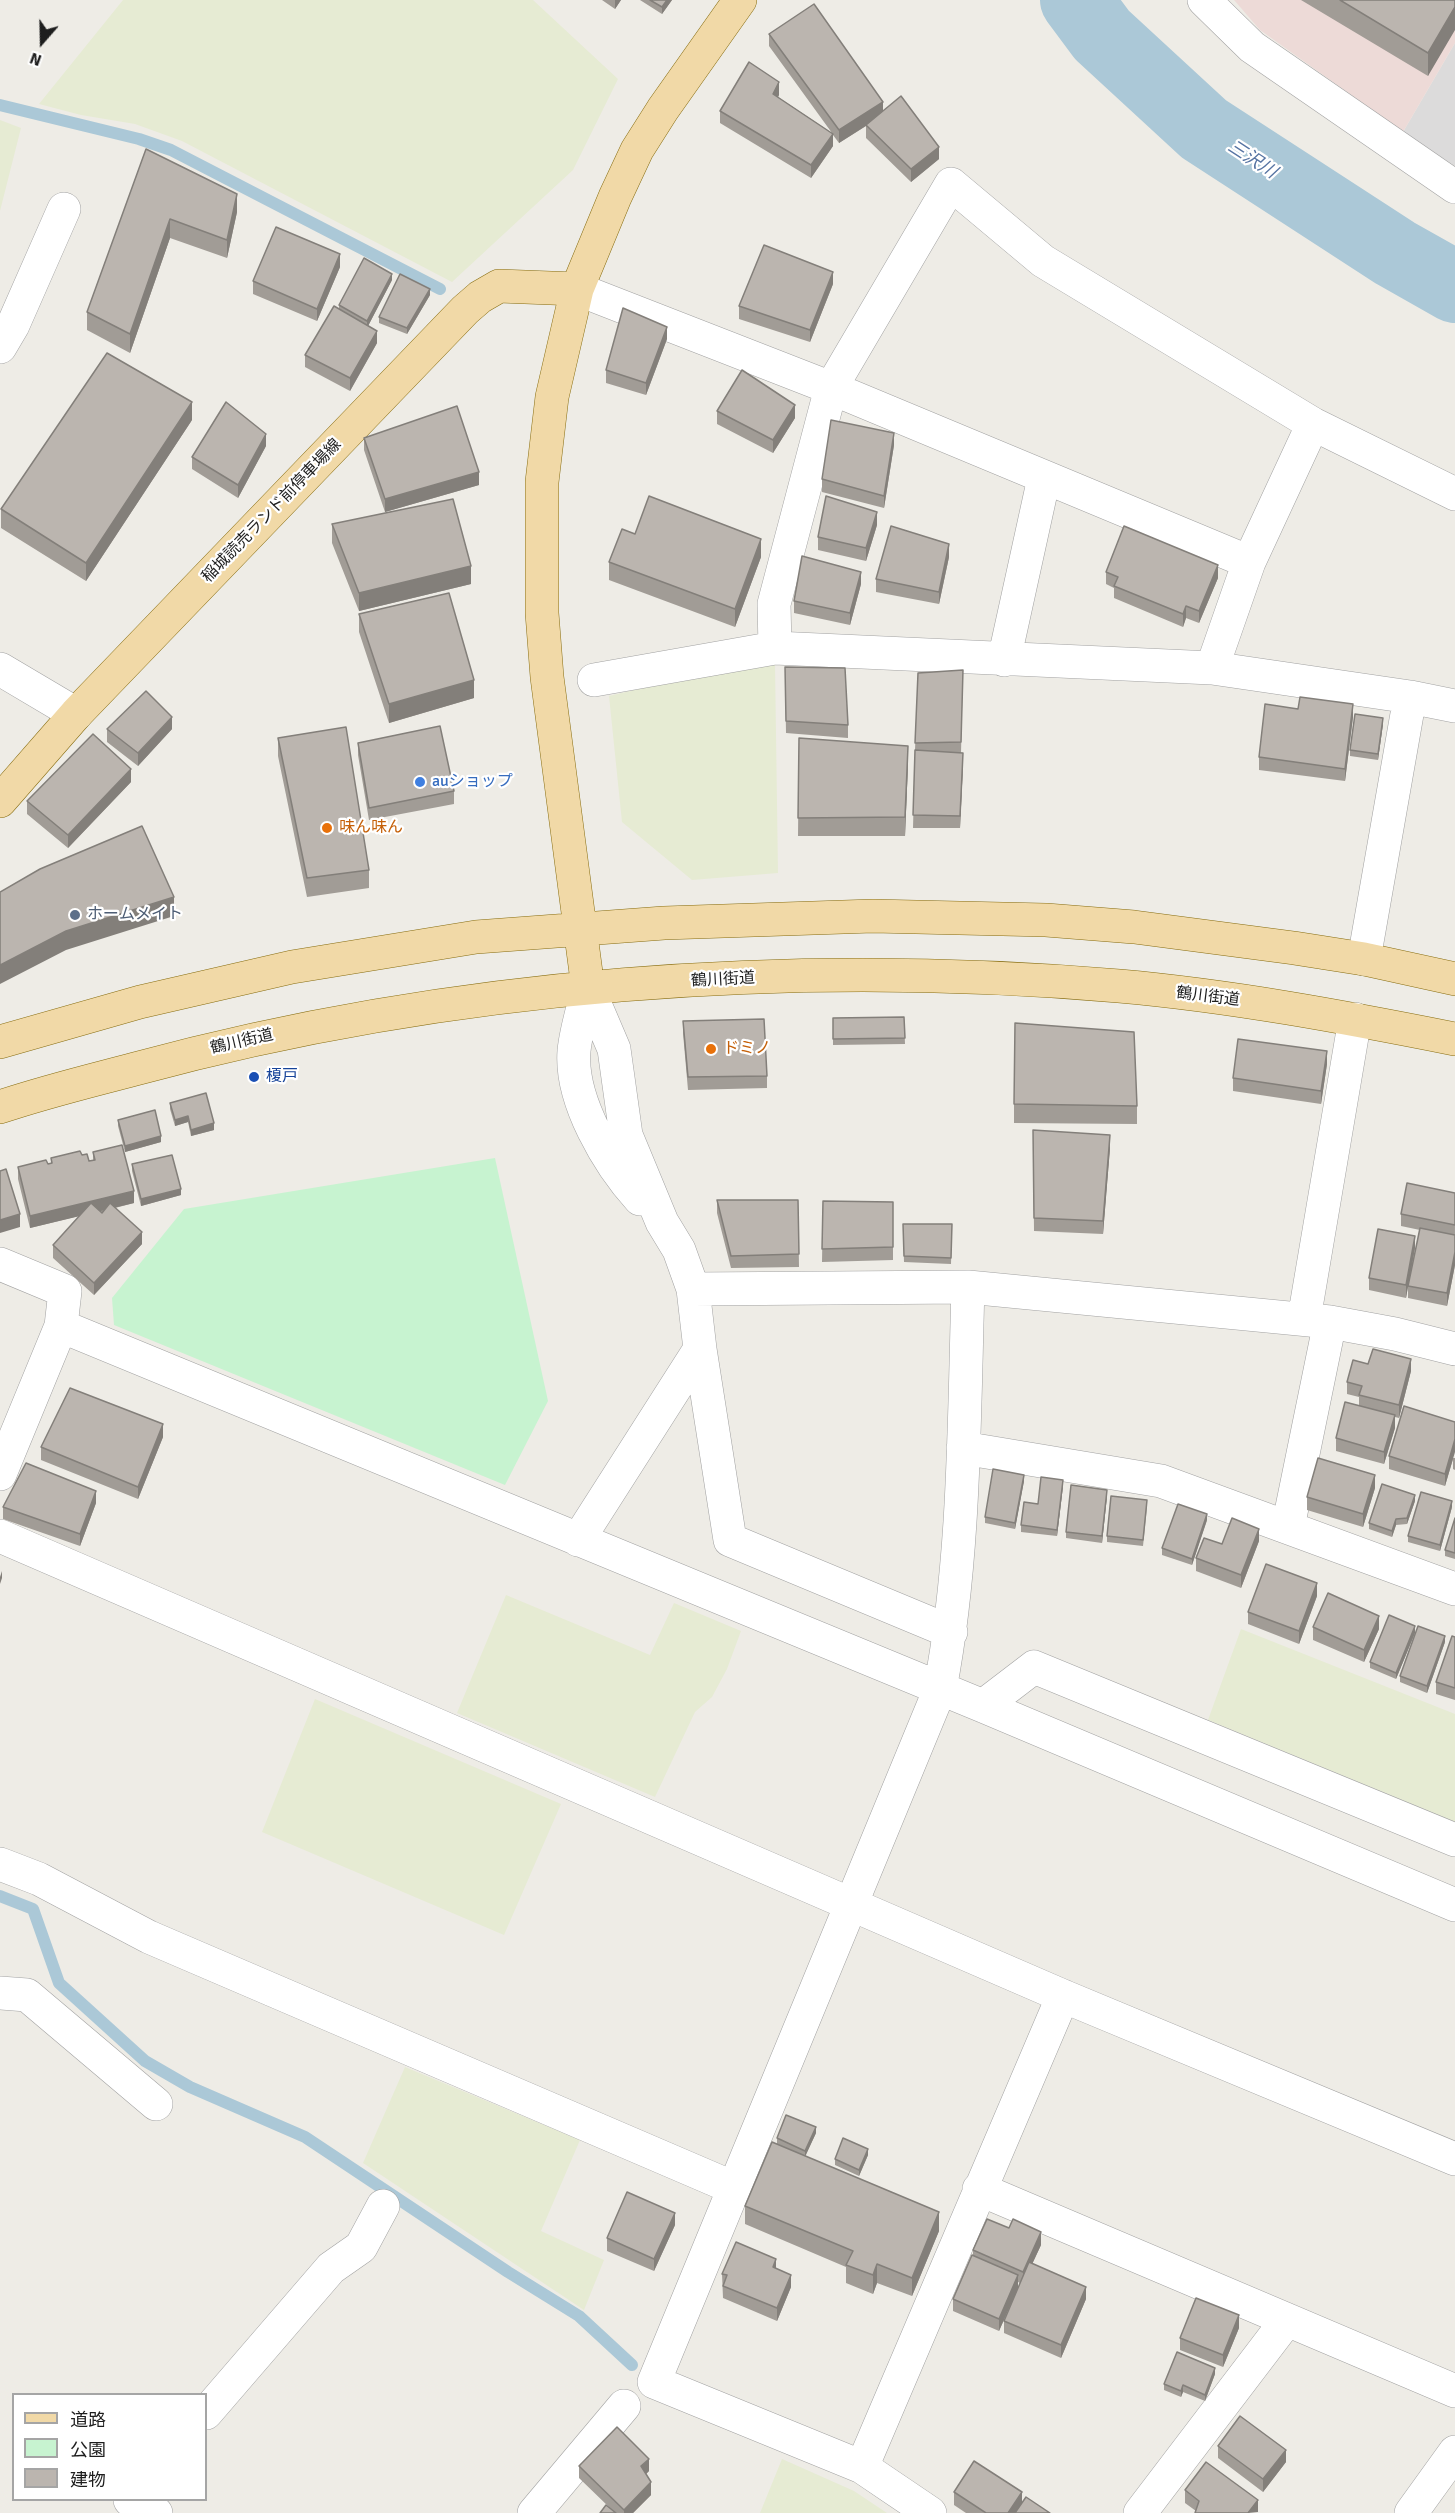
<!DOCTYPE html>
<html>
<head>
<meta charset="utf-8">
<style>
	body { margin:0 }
	#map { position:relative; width:1455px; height:2513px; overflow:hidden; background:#eeece6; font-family:Signika,"Noto Sans JP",sans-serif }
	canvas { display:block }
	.legend { position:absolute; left:12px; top:2393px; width:195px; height:108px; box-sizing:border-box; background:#fff; border:2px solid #a5a5a5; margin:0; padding:8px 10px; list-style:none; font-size:18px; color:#1e1e1e }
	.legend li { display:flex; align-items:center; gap:12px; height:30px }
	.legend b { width:30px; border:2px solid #a5a5a5 }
	.north { position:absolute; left:12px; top:12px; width:60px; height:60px; -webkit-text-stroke:4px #fff; paint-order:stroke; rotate:200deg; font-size:16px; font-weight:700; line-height:24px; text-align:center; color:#1e1e1e }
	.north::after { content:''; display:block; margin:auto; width:21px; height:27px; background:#1e1e1e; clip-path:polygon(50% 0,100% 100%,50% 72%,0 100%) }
</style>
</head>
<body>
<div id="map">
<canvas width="1455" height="2513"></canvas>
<ul class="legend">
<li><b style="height:8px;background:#f1d9a7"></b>道路</li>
<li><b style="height:16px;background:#c7f3d0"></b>公園</li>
<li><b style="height:16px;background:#bbb5af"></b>建物</li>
</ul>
<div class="north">N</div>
</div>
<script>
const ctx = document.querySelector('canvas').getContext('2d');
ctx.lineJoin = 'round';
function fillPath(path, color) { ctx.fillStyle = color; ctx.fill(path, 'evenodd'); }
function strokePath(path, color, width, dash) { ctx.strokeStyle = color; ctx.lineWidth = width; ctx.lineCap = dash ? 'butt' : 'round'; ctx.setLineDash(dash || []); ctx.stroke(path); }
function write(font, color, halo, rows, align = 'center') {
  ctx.font = font + ' Signika,"Noto Sans JP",sans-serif'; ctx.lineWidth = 4.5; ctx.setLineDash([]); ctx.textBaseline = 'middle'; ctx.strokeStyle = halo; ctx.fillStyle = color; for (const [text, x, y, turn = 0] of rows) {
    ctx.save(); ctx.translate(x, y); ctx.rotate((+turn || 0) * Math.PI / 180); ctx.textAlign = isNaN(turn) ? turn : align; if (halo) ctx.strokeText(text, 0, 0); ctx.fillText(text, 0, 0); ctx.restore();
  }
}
const residential = new Path2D(`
	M1455,43V166L1403,132Z`);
const commercial = new Path2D(`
	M1234,0H1455V43L1403,132L1260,30Z`);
const farmland = new Path2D(`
	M123,0H533L618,79L573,170L452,282L182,141L135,124L81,115L39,104Z
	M0,120L21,128L0,211Z
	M742,664H775L778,873L692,880L622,822L609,696Z
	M506,1595L650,1655L674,1603L741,1631L727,1669L712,1697L695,1712L655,1797L457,1713Z
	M1241,1629L1455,1714V1822L1208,1720Z
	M315,1699L561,1804L504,1935L262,1832Z
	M405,2067L580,2140L541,2231L604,2260L584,2310L363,2163Z
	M782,2459L854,2491L887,2513H760Z`);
const park = new Path2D(`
	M495,1158L548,1401L505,1485L114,1325L112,1298L184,1209Z`);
const stream = new Path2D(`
	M0,105L139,139L171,150L440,289
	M0,1896L33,1909L59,1983L145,2061L190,2087L305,2137L508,2272L579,2316L632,2365`);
const river = new Path2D(`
	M1076,0L1102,35L1204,129L1395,253L1455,287`);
const minor = new Path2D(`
	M1204,0L1252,47L1455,187
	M577,289L831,388L1249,562
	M0,347L13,325L64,209
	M775,648L774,604L831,388L951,184L1043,261L1313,424L1455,494
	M1004,660L1044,478
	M1212,668L1249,562L1313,424
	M0,669L76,714
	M594,680L775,648L1212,668L1410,697L1455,706
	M1364,959L1410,697
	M588,988C583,1009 576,1030 574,1051C570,1100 608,1164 640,1199
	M0,1264L65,1291L61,1326L0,1474
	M693,1289L968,1287L1330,1322L1395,1334L1455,1349
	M1304,1319L1355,1019
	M61,1326L983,1706L1455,1905
	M700,1349L730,1540L951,1632
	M963,1448L1161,1481L1455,1589
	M1288,1527L1330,1322
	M0,1536L1063,1996L1455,2159
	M578,1540L700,1349L693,1289L679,1250L662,1222L626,1135L614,1049L588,988
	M983,1706L1034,1667L1455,1840
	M0,1864L39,1879L149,1937L734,2188
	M0,1993L27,1995L156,2104
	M979,2189L1455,2391
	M206,2413L331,2268L361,2247L383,2206
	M862,2467L1063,1996
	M130,2500L156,2513
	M534,2513L624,2406
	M930,2513L862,2467L654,2382L940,1689C965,1559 964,1419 968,1287
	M1140,2513L1287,2320
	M1411,2513L1455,2452`);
const major = new Path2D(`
	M0,801L76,714L465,310L480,297L499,286L577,289
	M588,988L547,677L542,613V482L552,397L577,289L615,197L637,150L663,109L740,0
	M0,1042L140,1002L292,967L476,937L664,923L873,916L1046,920L1134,927L1294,948L1364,959L1455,979
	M0,1107C44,1092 90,1081 135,1069C452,983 792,958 1119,986C1232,996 1344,1017 1455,1039`);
const wall = new Path2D(`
	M602,0H621L615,9Z
	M640,0H672L662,14Z
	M1301,0H1455L1428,76Z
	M769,34L883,111L939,159L911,182L866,138V126L839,143L833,135V146L811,178L720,123V111L779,95L778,97L832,133L769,46Z
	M146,149L237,212L227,258L170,238L130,353L87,330V312Z
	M340,267L317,321L253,294V281Z
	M392,280L368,326L377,343L350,391L305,367V355L339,309V305Z
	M833,284L810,342L739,319V306Z
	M430,295L407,334L379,323V317Z
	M667,339L646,395L606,383V370Z
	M717,411L795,418L773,453L717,424Z
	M192,420L86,581L1,528V509Z
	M364,438L479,485L385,512L364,450Z
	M894,445L884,508L822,492V479Z
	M266,446L238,498L192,469V457Z
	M332,524L471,584L359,611L332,543Z
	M877,525L866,561L818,550V537Z
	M635,534L761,557L735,627L609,580V562Z
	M949,557L939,604L876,592V579Z
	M1106,572L1218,578L1199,623L1186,618L1183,627L1114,598V588L1106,584Z
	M861,584L850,625L794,613V601Z
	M359,614L474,698L389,723L359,632Z
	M785,667L848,725V738L786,733Z
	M963,670L961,753L963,765L960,828H913L915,750L918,673Z
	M1298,709L1353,717L1345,781L1259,770V757Z
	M1383,724L1378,760L1350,756V750Z
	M107,729H172L138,766L107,742Z
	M278,738L369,870V888L307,897L278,756Z
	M799,738L908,764L905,836H798Z
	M358,743L454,791V804L369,820L358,755Z
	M131,782L68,848L27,814V801Z
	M904,1017L905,1044L833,1045V1018Z
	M683,1021L767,1076V1088L688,1090L683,1033Z
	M1327,1064L1321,1104L1233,1091V1078Z
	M170,1103L214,1130L191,1136L188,1122L175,1126L170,1109Z
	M1014,1104L1137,1106V1124L1014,1123Z
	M118,1120L161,1142L125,1152L118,1126Z
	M1033,1130L1110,1148L1103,1234L1034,1231Z
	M93,1152L134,1203L115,1208L142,1244L94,1295L53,1258V1245L79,1216L30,1228L18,1179V1167L51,1163V1158L82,1155L89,1161H93Z
	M132,1164L181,1195L141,1206L132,1171Z
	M1455,1193V1265L1447,1306L1408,1298V1286L1406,1298L1369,1290V1278L1415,1248L1409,1284L1420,1230L1401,1226V1214Z
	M717,1200H798L799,1267L731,1268L717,1213Z
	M823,1201L893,1202V1260L822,1262Z
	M903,1224H952L951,1264L904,1262Z
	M1368,1364L1411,1371L1399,1418L1395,1417V1428L1384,1464L1336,1451V1438L1359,1405V1397L1347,1394V1382Z
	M163,1437L138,1499L41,1460V1447Z
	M1389,1456L1455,1458V1470L1453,1469V1459L1445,1486L1389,1469Z
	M1024,1481L1015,1529L985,1523V1517Z
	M1063,1486L1057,1536L1021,1532V1525L1038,1504Z
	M1375,1488L1363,1527L1307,1510V1497Z
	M1107,1496L1102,1543L1066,1538V1532Z
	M1415,1501L1407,1524L1396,1525L1392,1537L1369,1529V1523Z
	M96,1503L80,1546L3,1519V1507Z
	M1147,1507L1143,1546L1107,1542V1536Z
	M1452,1507L1440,1551L1408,1542V1536Z
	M1455,1518V1559L1445,1556V1550Z
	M1207,1520L1192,1565L1162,1555V1548Z
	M1259,1541L1241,1588L1196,1571V1558L1222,1544Z
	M1317,1596L1299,1644L1248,1624V1612Z
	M1313,1627L1379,1629L1364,1662L1313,1640Z
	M1415,1633L1396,1679L1370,1668V1662Z
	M1455,1637V1700L1436,1694V1682Z
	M1445,1642L1427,1693L1400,1682V1676Z
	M816,2133L805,2156L939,2231L912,2296L877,2283L873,2294L846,2283V2267L745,2224V2206L777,2144V2138Z
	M868,2155L859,2176L835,2165V2159Z
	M675,2225L654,2271L607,2251V2238Z
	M1041,2245L1032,2264L1086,2299L1061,2358L1004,2333V2321L1020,2283L1018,2282V2288L999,2331L953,2311V2299L973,2256V2250Z
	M776,2269L791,2287L777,2321L723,2298L722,2274Z
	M1239,2328L1223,2367L1180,2350V2338Z
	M1215,2374L1205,2401L1183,2392L1181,2397L1164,2390V2384Z
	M1218,2446L1286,2462L1263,2492L1218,2458Z
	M579,2466L649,2471L646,2474L651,2495L633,2513H600L609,2507L579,2478Z
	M1185,2490L1258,2512L1196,2511L1185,2503Z
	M954,2492L1022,2503L1050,2513H966L954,2505Z`);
const shadedWall = new Path2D(`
	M615,0H621L615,9Z
	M667,0H672L662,14V7Z
	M1455,7V30L1428,76V53Z
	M779,82V95L773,107V94Z
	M883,102V115L839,143V130Z
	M833,134V146L811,178V165Z
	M939,147V159L911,182V169Z
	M237,194V212L227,258V240Z
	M170,219V238L130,353V334Z
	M340,254V267L317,321V309Z
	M833,272V284L810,342V330Z
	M392,274V280L367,328V321Z
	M430,289V295L407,334V328Z
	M667,327V339L646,395V383Z
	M377,331V343L350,391V378Z
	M192,402V420L86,581V563Z
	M795,405V418L773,453V440Z
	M894,433V445L884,508V496Z
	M266,434V446L238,498V485Z
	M479,472V485L385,512V499Z
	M877,512V525L866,561V548Z
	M761,539V557L735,627V609Z
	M949,544V557L939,604V592Z
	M1218,565V578L1199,623V611Z
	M471,566V584L359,611V593Z
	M861,572V584L850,625V613Z
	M1186,606V618L1183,627V614Z
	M474,680V698L389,723V704Z
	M1353,704V717L1345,781V769Z
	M172,717V729L138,766V753Z
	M1383,718V724L1378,760V754Z
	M908,746V764L905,836V817Z
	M963,753V765L960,828V816Z
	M131,769V782L68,848V835Z
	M174,897V916L66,950L0,984V965L66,931Z
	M1327,1051V1064L1321,1104V1091Z
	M188,1116V1122L175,1126V1120Z
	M214,1123V1130L191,1136V1130Z
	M1110,1135V1148L1103,1234V1221Z
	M161,1136V1142L125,1152V1146Z
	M181,1189V1195L141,1206V1199Z
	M134,1191V1203L30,1228V1216Z
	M20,1214V1227L0,1233V1220Z
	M142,1232V1244L94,1295V1283Z
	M1415,1236V1248L1406,1298V1285Z
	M1455,1252V1265L1447,1306V1293Z
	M1411,1359V1371L1399,1418V1405Z
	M1395,1415V1428L1384,1464V1452Z
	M163,1424V1437L138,1499V1487Z
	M1455,1439V1452L1445,1486V1474Z
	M1024,1475V1481L1015,1529V1523Z
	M1375,1475V1488L1363,1527V1514Z
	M1063,1480V1486L1057,1536V1530Z
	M1107,1490V1496L1102,1543V1536Z
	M96,1491V1503L80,1546V1534Z
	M1415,1495V1501L1407,1524V1518Z
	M1452,1501V1507L1440,1551V1545Z
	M1207,1514V1520L1192,1565V1559Z
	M1396,1519V1525L1392,1537V1531Z
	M1259,1529V1541L1241,1588V1575Z
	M2,1571V1578L0,1584V1577Z
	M1317,1583V1596L1299,1644V1631Z
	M1379,1616V1629L1364,1662V1650Z
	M1415,1626V1633L1396,1679V1673Z
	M1445,1636V1642L1427,1693V1686Z
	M816,2127V2133L805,2157V2151Z
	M868,2149V2155L859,2176V2170Z
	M939,2212V2231L912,2296V2278Z
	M675,2213V2225L654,2271V2259Z
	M1041,2232V2245L1023,2284V2272Z
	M776,2259V2271L773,2267Z
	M877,2264V2283L873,2294V2275Z
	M791,2275V2287L777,2321V2308Z
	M1018,2275V2288L999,2331V2319Z
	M1086,2287V2299L1061,2358V2345Z
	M1239,2315V2328L1223,2367V2355Z
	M1215,2368V2374L1205,2401V2395Z
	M1183,2385V2392L1181,2397V2391Z
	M1286,2450V2462L1263,2492V2479Z
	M649,2459V2471L641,2479V2466Z
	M651,2482V2495L633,2513H624V2510Z
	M1022,2492V2504L1016,2513H1008Z
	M1258,2500V2512L1248,2513Z`);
const building = new Path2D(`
	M650,0H667L662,7Z
	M1340,0H1455V7L1428,53Z
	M814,4L883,102L839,130L769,34Z
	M749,62L779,82L773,94L833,134L811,165L720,111Z
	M901,96L939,147L911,169L866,125Z
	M146,149L237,194L227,240L170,219L130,334L87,312Z
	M276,227L340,254L317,309L253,281Z
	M764,245L833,272L810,330L739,306Z
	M364,258L392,274L367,321L339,305Z
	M400,274L430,289L407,328L379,317Z
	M334,306L377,331L350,378L305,355Z
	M623,308L667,327L646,383L606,370Z
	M107,353L192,402L86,563L1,509Z
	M742,370L795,405L773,440L717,411Z
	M226,402L266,434L238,485L192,457Z
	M457,406L479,472L385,499L364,438Z
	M831,420L894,433L884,496L822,479Z
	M649,496L761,539L735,609L609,562L622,529L635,534Z
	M826,496L877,512L866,548L818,537Z
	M453,499L471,566L359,593L332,524Z
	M891,526L949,544L939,592L876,579Z
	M1124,526L1218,565L1199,611L1186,606L1183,614L1114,586L1118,577L1106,572Z
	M802,556L861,572L850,613L794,601Z
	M449,593L474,680L389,704L359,614Z
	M785,667L845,668L848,725L786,721Z
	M963,670L961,742L915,743L918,673Z
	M146,691L172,717L138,753L107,729Z
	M1300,697L1353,704L1345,769L1259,757L1265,704L1298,709Z
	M1355,714L1383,718L1378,754L1350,750Z
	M440,726L454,791L369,808L358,743Z
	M346,727L369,870L307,878L278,738Z
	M93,734L131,769L68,835L27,801Z
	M799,738L908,746L905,817L798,818Z
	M915,750L963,753L960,816L913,815Z
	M142,826L174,897L66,931L0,965V892L40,869Z
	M904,1017L905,1038L833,1039V1018Z
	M764,1019L767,1076L688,1077L683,1021Z
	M1015,1023L1134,1032L1137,1106L1014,1104Z
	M1238,1039L1327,1051L1321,1091L1233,1078Z
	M206,1093L214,1123L191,1130L188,1116L175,1120L170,1103Z
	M155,1110L161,1136L125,1146L118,1120Z
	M1033,1130L1110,1135L1103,1221L1034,1218Z
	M122,1145L134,1191L30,1216L18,1167L46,1160L48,1164L52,1163L51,1158L80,1151L82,1155L87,1154L89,1161L95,1160L93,1152Z
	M172,1155L181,1189L141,1199L132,1164Z
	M6,1169L20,1214L0,1220V1171Z
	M1407,1183L1455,1193V1225L1401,1214Z
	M717,1200H798L799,1254L731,1256Z
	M823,1201L893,1202V1247L822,1249Z
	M91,1203L102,1213L110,1203L142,1232L94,1283L53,1245Z
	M903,1224H952L951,1258L904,1256Z
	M1420,1228L1455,1235V1252L1447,1293L1408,1286Z
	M1378,1229L1415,1236L1406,1285L1369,1278Z
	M1373,1349L1411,1359L1399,1405L1359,1395L1362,1386L1347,1382L1353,1360L1368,1364Z
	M70,1388L163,1424L138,1487L41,1447Z
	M1345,1402L1395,1415L1384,1452L1336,1438Z
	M1404,1406L1455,1422V1439L1445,1474L1389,1456Z
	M1318,1458L1375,1475L1363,1514L1307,1497Z
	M26,1463L96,1491L80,1534L3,1507Z
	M993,1469L1024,1475L1015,1523L985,1517Z
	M1041,1477L1063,1480L1057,1530L1021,1525L1024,1502L1038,1504Z
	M1382,1484L1415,1495L1407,1518L1396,1519L1392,1531L1369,1523Z
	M1071,1485L1107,1490L1102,1536L1066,1532Z
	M1421,1492L1452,1501L1440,1545L1408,1536Z
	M1111,1496L1147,1500L1143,1540L1107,1536Z
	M1178,1504L1207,1514L1192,1559L1162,1548Z
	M1232,1518L1259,1529L1241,1575L1196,1558L1204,1538L1222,1544Z
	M1455,1518V1553L1445,1550Z
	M1266,1564L1317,1583L1299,1631L1248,1612Z
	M1328,1593L1379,1616L1364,1650L1313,1627Z
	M1389,1615L1415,1626L1396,1673L1370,1662Z
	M1418,1626L1445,1636L1427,1686L1400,1676Z
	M1452,1636L1455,1637V1688L1436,1682Z
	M786,2115L816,2127L805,2151L777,2138Z
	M843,2138L868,2149L859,2170L835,2159Z
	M772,2142L939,2212L912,2278L877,2264L873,2275L846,2265L853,2251L745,2206Z
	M627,2192L675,2213L654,2259L607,2238Z
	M987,2219L1009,2228L1013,2219L1041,2232L1023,2272L973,2250Z
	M736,2242L776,2259L773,2267L791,2275L777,2308L723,2286L727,2275L722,2274Z
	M972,2255L1018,2275L999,2319L953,2299Z
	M1029,2262L1086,2287L1061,2345L1004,2321Z
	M1196,2298L1239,2315L1223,2355L1180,2338Z
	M1177,2352L1215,2368L1205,2395L1183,2385L1181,2391L1164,2384Z
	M1240,2416L1286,2450L1263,2479L1218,2446Z
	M617,2427L649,2459L641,2466L651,2482L624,2510L579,2466Z
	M974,2461L1022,2492L1008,2513H986L954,2492Z
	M1206,2462L1258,2500L1248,2513H1195L1199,2501L1185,2490Z
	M1026,2497L1050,2513H1015Z
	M606,2505L616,2513H600Z`);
const markers = [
	[420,782,6,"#3f7fe0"],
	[327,828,6,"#e8710a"],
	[75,915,6,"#5c6f8a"],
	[711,1049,6,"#e8710a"],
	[254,1077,6,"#1a4fb4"]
];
const streetNames = [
	["稲城読売ランド前停車場線",272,511,-46],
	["鶴川街道",723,980,-3],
	["鶴川街道",1208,997,7],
	["鶴川街道",242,1042,-13]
];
const shopNames = [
	["auショップ",432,782]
];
const foodNames = [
	["味ん味ん",339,828],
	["ドミノ",723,1049]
];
const serviceNames = [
	["ホームメイト",87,915]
];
const transitNames = [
	["榎戸",266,1077]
];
const waterNames = [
	["三沢川",1252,160,33]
];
fillPath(residential, '#dcdbdb');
fillPath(commercial, '#eddad7');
fillPath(farmland, '#e6ebd3');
fillPath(park, '#c7f3d0');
strokePath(stream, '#abc8d7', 12);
strokePath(river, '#abc8d7', 72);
strokePath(minor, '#a2a2a2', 34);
strokePath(major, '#876d11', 34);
strokePath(minor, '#fff', 33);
strokePath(major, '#f1d9a7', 33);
fillPath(wall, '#a19c96');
fillPath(shadedWall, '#837f7a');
fillPath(building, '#bbb5af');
strokePath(building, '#837f7a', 1.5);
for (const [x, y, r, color] of markers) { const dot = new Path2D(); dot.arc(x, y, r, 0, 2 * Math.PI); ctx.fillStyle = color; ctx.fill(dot); strokePath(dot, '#fff', 2); }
write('16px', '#1e1e1e', '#fff', streetNames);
write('16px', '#366cbe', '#fff', shopNames, 'left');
write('16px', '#c56008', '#fff', foodNames, 'left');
write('16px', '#4e5e75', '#fff', serviceNames, 'left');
write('16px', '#164399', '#fff', transitNames, 'left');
write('italic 18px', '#5674a3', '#fff', waterNames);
</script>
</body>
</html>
